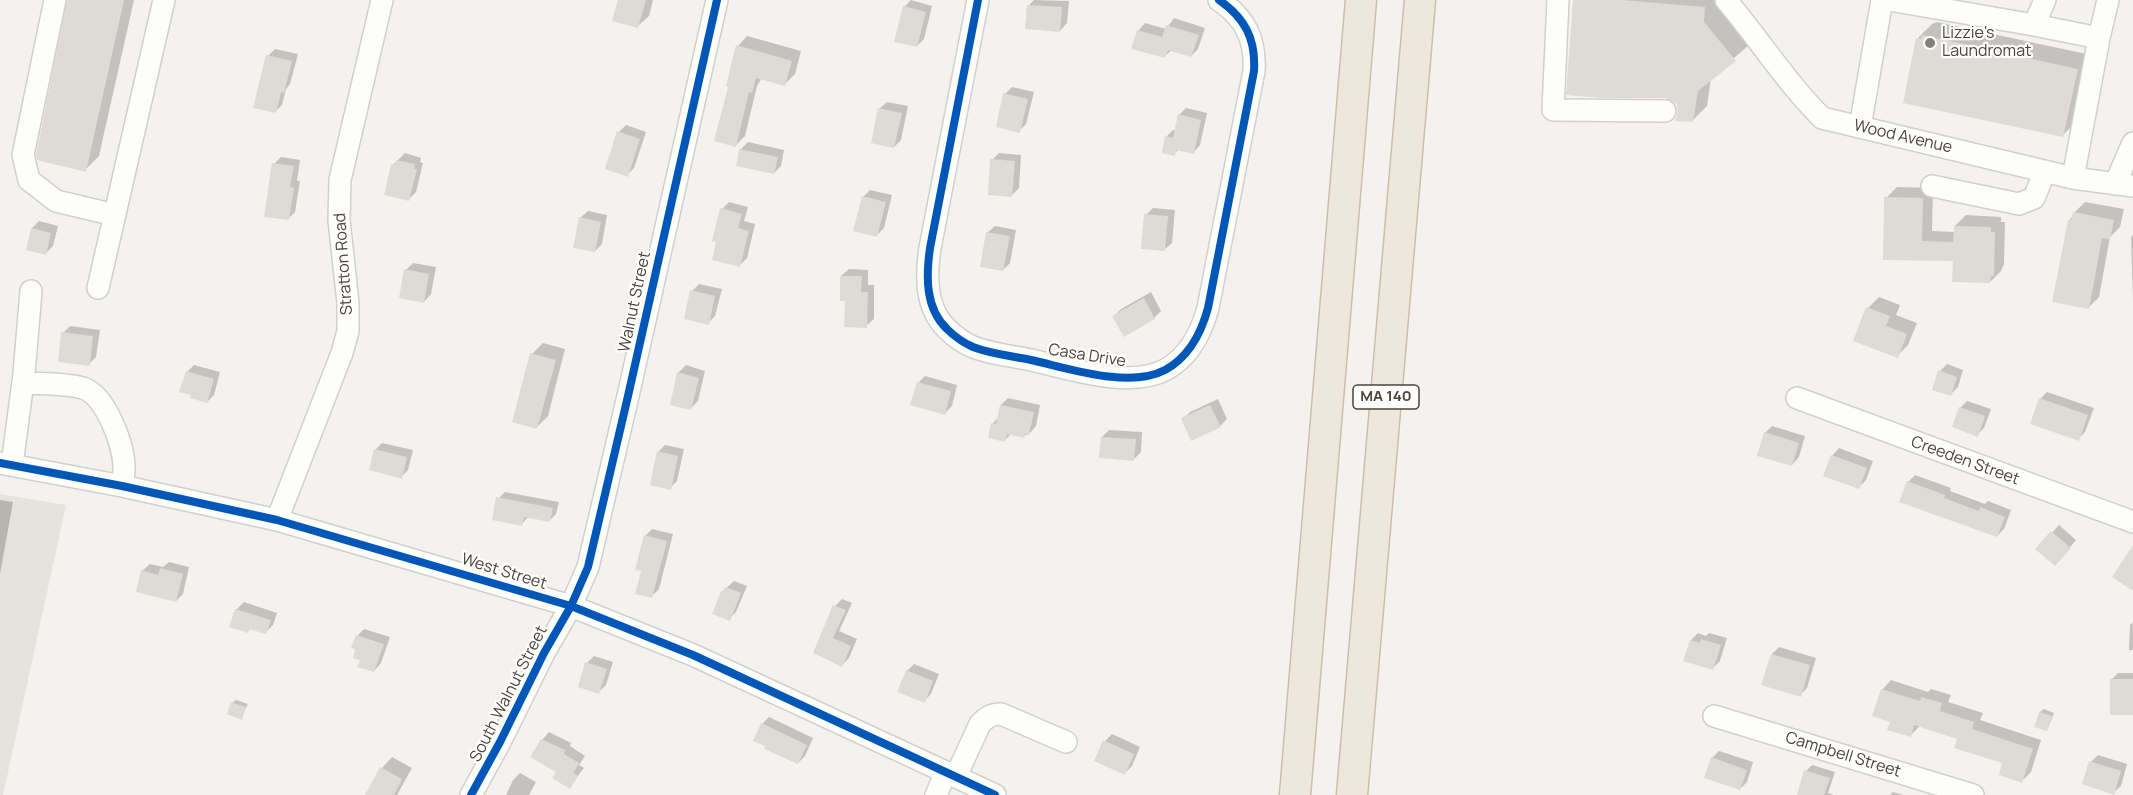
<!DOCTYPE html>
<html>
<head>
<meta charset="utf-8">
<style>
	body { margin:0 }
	canvas { display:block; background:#f4f2ee }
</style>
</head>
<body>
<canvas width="2133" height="795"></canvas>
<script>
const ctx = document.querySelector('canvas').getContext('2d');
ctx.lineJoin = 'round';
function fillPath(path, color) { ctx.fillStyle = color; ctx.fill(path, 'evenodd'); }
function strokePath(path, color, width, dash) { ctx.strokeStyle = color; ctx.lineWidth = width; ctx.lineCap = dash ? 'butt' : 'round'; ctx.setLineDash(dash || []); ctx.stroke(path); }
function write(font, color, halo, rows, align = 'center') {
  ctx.font = font + ' Manrope,sans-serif'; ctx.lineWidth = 4.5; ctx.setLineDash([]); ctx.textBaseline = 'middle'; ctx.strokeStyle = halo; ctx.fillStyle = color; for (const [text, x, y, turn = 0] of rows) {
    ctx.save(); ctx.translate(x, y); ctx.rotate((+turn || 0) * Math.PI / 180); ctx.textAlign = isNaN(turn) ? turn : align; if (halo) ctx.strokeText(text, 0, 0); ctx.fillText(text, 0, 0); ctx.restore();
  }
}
const industrial = new Path2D(`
	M0,494L66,505L3,795H0Z`);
const shadow = new Path2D(`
	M68,0H134L99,156L85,170Z
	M620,0H653L649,16L638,26Z
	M911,0L932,6L924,39L917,46L904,7Z
	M1034,0L1069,1L1067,23L1060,31L1029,5Z
	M1574,0H1718V7L1749,45L1711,78L1707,106L1692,121L1679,112L1678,103L1666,97Z
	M1174,18L1205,28L1198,49L1191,56L1172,50L1165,56L1138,31L1145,23L1166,29Z
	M1937,22L2091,55L2077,121L2062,136L1918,38L1932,24Z
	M747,36L801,51L795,74L785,84L762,78L757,86L745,136L735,146L730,86L738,46Z
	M275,49L298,54L290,84L286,89L282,105L275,112L268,56Z
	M1012,87L1034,92L1026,124L1019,131L1005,94Z
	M887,102L908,106L901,140L894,147L879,109Z
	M1186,108L1207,113L1200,145L1193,153L1179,149L1174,154L1166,137L1173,130H1176L1179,115Z
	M626,125L646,132L634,168L627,175L619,132Z
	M748,142L784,150L781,166L774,173L737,165L741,149Z
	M405,153L421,158L420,162L423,163L416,192L409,199L393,165Z
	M999,153L1021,155L1019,188L1012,195L992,160Z
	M281,157L300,160L297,181H300L295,212L288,219L274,164Z
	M1897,187L1933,188L1932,231L1955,232V226L1966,215L2001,217V222H2005L2004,264L2001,271L1990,282L1954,260L1885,258L1886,198Z
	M870,190L892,195L884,228L877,235L863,197Z
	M729,202L748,207L744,221L755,224L747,258L740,265L722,209Z
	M2085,202L2124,209L2120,227L2110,237L2099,297L2088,308L2069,221L2074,213Z
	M1153,208L1175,210L1172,243L1164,250L1146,215Z
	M588,211L607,215L602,244L595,251L580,218Z
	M39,221L58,226L53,246L46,253L28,249L32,228Z
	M995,226L1016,230L1010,263L1003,270L987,233Z
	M2133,235V302L2131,237Z
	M413,263L436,267L431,294L424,302L406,270Z
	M849,269L868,270V285H874V319L866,326L846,299L841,276Z
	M699,284L722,289L715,316L708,323L692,291Z
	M1151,292L1161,311L1154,318L1124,335L1114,316L1121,309Z
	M1879,297L1900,305L1896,315L1917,323L1908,345L1897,356L1855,340L1868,308Z
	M70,326L100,330L96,357L89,364L63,333Z
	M543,343L565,349L548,416L537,427L532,354Z
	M1947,364L1963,370L1958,387L1951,394L1940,371Z
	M194,365L220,372L214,395L207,402L187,372Z
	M686,365L705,371L698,401L691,408L672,404L679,372Z
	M925,376L957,385L952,406L945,413L918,383Z
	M2047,392L2094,408L2085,432L2078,439L2040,399Z
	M1008,398L1040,405L1036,426L1029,434L1023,436L1011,434L1005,440L992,424L999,417L1001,405Z
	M1218,399L1227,419L1220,426L1183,419L1190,412Z
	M1967,401L1991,409L1984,428L1977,435L1960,408Z
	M1772,426L1805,436L1799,457L1792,465L1765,433Z
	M1109,430L1142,432L1141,452L1134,459L1102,437Z
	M382,443L413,450L408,470L401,477L375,450Z
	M665,445L684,449L677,481L670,488L658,452Z
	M1839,448L1873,461L1866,480L1859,487L1832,456Z
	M1915,475L1951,488L1950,491L1985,504L1988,501L2011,510L2004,529L1997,536L1908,482Z
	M505,492L559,502L556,514L549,521L528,517L521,525L499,498Z
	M0,500L13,502L0,574Z
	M2059,525L2076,540L2062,557L2037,549Z
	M652,529L673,534L659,589L652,596L645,536Z
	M169,562L189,567L183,594L176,601L142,571L150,564L163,567Z
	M734,581L747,586L736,612L729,619L722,592Z
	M842,599L852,603L839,631L857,639L849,658L842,665L814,652L835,606Z
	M244,602L277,613L273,625L266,632L251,628L248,631L231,626L237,609Z
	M2133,622V650H2129L2130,625Z
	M364,629L390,637L381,663L374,671L362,659L357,636Z
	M1698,633L1706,636L1709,633L1727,638L1720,661L1713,668L1691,640Z
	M1779,647L1816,658L1807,688L1800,695L1772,654Z
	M594,656L613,662L606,685L599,692L579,686L587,663Z
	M914,664L939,674L931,694L924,701L907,671Z
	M2118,673H2133V713L2111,680Z
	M1891,680L1928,692L1931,689L1951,695L1948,702L1983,713L1980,720L2041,740L2031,772L2022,781L2004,762L1959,738L1920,726L1910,736L1892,721L1882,690Z
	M236,700L248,704L241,718L232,703Z
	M2044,709L2054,713L2047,730L2040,712Z
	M769,717L813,738L805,756L798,763L762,724Z
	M549,732L571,743L570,746L585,756L579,765L584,768L569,787L558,772L532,756L542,740Z
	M1112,734L1140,747L1132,766L1125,773L1105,741Z
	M1719,751L1753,762L1747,782L1740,789L1712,758Z
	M2098,755L2127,764L2121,786L2113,793L2091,762Z
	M392,757L412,768L397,795H367L382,768Z
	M1812,765L1835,772L1828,793L1834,795H1798L1806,771Z
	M520,773L536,782L529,795H506L513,780Z
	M1893,792L1904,795H1890Z`);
const building = new Path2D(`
	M67,0H124L86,172L37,160L36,155Z
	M618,0H646L638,28L612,21Z
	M1573,0H1622L1705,7L1704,22L1736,61L1698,91L1693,122L1675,121L1678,112L1677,104L1666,98H1603L1566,95Z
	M1027,5L1062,7L1060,32L1025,29Z
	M903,6L926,12L917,47L894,42Z
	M1166,25L1199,35L1191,57L1168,50L1165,58L1131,49L1137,30L1162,37Z
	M1922,35L2078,69L2063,137L1903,103L1916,38L1921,39Z
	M736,45L792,61L785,86L756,78L752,93L749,92L736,147L714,141L728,87L726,86Z
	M266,55L292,61L284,93L281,92L276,113L253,108Z
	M1003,93L1028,99L1020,133L996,127Z
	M878,108L902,113L894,148L871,143Z
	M1178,114L1201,120L1194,154L1176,150L1175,156L1162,153L1165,136L1173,138Z
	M617,131L640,139L628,177L605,169Z
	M739,149L778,157L774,174L736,166Z
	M990,159L1015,161L1012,197L988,195Z
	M396,160L415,164L414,169H417L409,201L384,195L391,164L395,165Z
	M272,163L294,166L290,187L294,188L289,220L264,217Z
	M862,196L886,202L877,237L853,231Z
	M1884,197L1923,198L1922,241L1953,242L1954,226L1991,227V232H1995L1994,276H1991L1990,283L1952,282L1953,261L1883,260Z
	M720,208L742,214L738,228L749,231L740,267L712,260L716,242L712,241Z
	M2073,212L2114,220L2110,239L2102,238L2089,309L2052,302L2068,220L2071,221Z
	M1144,214L1168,216L1165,251L1141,249Z
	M579,217L601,222L595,252L573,248Z
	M31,228L51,233L46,255L26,250Z
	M986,232L1010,236L1003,271L980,267Z
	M404,269L429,274L424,303L399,298Z
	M840,276H862L861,292H868L867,328L844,327L845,301H840Z
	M690,290L715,296L709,325L684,319Z
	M1144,298L1155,319L1124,337L1112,316Z
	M1866,307L1890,316L1886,326L1907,334L1898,358L1853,341Z
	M61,332L93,336L90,366L58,362Z
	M530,353L556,360L537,429L512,422Z
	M1938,370L1957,377L1951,396L1932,390Z
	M186,371L214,379L207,403L190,398L191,395L179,392Z
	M677,372L699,378L691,410L670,405Z
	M917,382L951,391L945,415L910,405Z
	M2039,398L2088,415L2079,441L2030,424Z
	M1000,405L1034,412L1029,435L1025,434L1024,438L1007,434L1005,442L988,438L991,423L996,424Z
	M1210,405L1221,427L1191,441L1181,418Z
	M1959,407L1985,416L1978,437L1952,427Z
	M1764,432L1799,443L1792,466L1757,456Z
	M1101,437L1136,439L1134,461L1099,458Z
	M374,449L407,457L402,479L369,470Z
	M657,451L678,456L671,490L650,485Z
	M1831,455L1867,468L1859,489L1823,476Z
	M1907,481L1945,495L1944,498L1979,511L1980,507L2005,517L1997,537L1899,502Z
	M496,497L553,508L550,522L524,517L522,526L492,520Z
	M2051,531L2071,548L2055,566L2035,549Z
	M644,535L667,541L652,598L635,594L641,571L635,570Z
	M2133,545V591L2112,577Z
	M160,568L183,574L176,602L136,592L141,570L158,575Z
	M725,587L741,593L730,621L712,614L721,591L723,592Z
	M833,605L846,610L833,638L851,646L842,667L813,653Z
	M235,609L271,620L266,634L249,629L248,633L229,627Z
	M356,635L384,644L374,672L357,667L360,660L353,658L355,649L351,648Z
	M1701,639L1721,645L1713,670L1683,661L1690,640L1700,643Z
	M1771,654L1810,665L1801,697L1761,685Z
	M585,662L607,669L599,694L578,687Z
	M906,670L933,681L925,703L897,692Z
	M2110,679H2133V715H2110Z
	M1881,689L1920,701L1921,697L1942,703L1940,711L1974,722L1972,729L2033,749L2022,783L1999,775L2002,763L1954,748L1957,739L1914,725L1911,737L1887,730L1890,722L1872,716Z
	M231,702L246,707L242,720L227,714Z
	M2039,712L2052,716L2047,731L2034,727Z
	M761,723L807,745L798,764L764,749L765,746L753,741Z
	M541,739L565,750L564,754L579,763L573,773L578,776L570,789L552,778L556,772L530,757Z
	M1103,740L1134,754L1125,775L1094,761Z
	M1711,757L1747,770L1740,790L1704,778Z
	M2089,761L2121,771L2114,795L2082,784Z
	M380,767L402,779L394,795H365Z
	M1804,770L1830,778L1824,795H1797Z`);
const minor = new Path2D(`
	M55,0L23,155L29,180L56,201L115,215
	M978,0L930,248C926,276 925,308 947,329C954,336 964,343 973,347C991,354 1012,356 1031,360C1068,368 1129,389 1165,370C1189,357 1201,334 1208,308L1254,71C1256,39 1245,18 1219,0
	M1558,0L1553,110L1665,111
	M1726,0C1759,39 1786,82 1822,118L2073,178L2133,186
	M1889,0L2034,25L2045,0
	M2034,25L2099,38
	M1860,127L1882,0
	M2073,178L2099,38L2108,0
	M2115,184L2133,143
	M1932,186L2019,204L2034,198L2045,171
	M98,288L164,0
	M23,383C42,384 65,383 83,388C106,396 124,445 124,468C124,474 123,480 122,486
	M1797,398L2133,522
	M0,463L122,486L277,520L571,606L693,655L995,795
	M12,465L24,374L31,291
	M277,520L342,353L348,331V303L339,220L340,180L382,0
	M1714,716L1973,795
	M956,776L980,724C987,717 991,714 1001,714L1066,742
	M471,795L500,742L544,653L571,606L588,567L628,396L717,0
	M936,795L946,772`);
const highway = new Path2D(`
	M1295,795L1361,0
	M1352,795L1420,0`);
const cycleway = new Path2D(`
	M978,0L930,248C926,276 925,308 947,329C954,336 964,343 973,347C991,354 1012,356 1031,360C1068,368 1129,389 1165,370C1189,357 1201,334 1208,308L1254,71C1256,39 1245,18 1219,0
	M0,463L122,486L277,520L571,606L693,655L995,795
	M471,795L500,742L544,653L571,606L588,567L628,396L717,0`);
const markers = [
	[1930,43,6,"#868178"]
];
const shields = [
	[1386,397,66]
];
const shieldNames = [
	["MA 140",1386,397]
];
const poiNames = [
	["Lizzie's",1942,34],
	["Laundromat",1942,52]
];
const streetNames = [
	["Wood Avenue",1903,137,13],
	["Stratton Road",344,264,-94],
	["Walnut Street",635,302,-78],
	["Casa Drive",1087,356,9],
	["Creeden Street",1965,461,20],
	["West Street",504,572,17],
	["South Walnut Street",509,694,-63],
	["Campbell Street",1843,755,17]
];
fillPath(industrial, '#e6e2de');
fillPath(shadow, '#0003');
fillPath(building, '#dedbd6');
strokePath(minor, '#d2d0cb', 24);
strokePath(highway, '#ccbfa9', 33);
strokePath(minor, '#fdfdfc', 21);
strokePath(highway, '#ede8db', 30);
strokePath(cycleway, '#0057b8', 8);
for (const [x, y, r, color] of markers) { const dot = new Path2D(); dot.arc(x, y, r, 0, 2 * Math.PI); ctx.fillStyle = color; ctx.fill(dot); strokePath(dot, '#fff', 2); }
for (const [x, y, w] of shields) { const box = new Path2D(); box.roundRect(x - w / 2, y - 12, w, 24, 4.5); ctx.fillStyle = '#fff'; ctx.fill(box); strokePath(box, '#4b4439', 1.5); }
write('bold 15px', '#4b4439', null, shieldNames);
write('16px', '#4b4439', '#fff', poiNames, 'left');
write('16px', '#4b4439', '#fff', streetNames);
</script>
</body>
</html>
